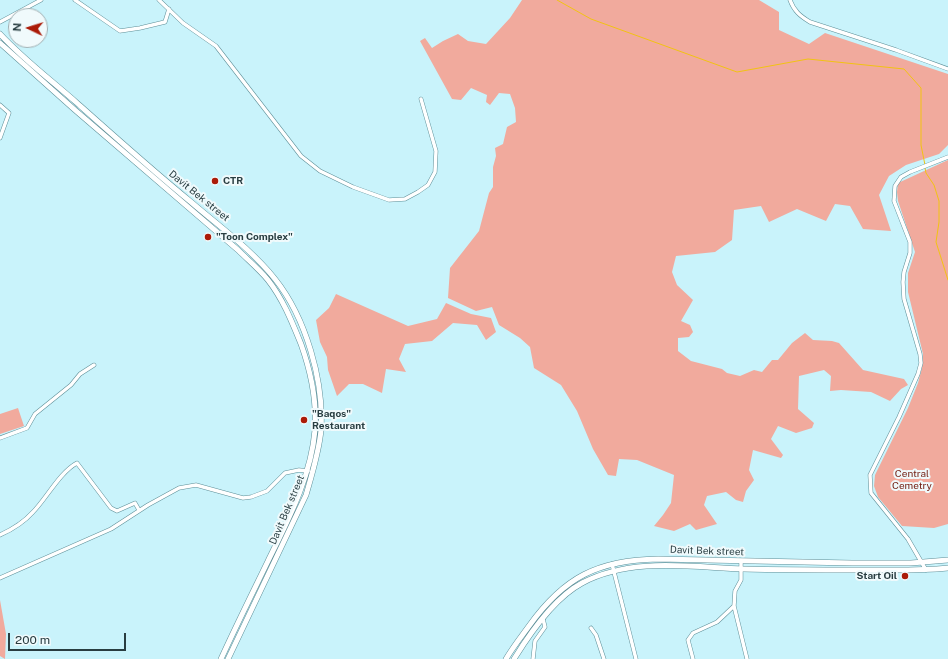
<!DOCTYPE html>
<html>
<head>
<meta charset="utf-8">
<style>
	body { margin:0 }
	#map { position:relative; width:948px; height:659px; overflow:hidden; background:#c9f3fb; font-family:"Public Sans",sans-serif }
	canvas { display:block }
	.north { position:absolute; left:8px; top:8px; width:40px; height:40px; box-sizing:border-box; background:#f0fafc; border:1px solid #a0aeb1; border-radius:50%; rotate:274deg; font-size:11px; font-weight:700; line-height:16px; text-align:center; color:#283d41 }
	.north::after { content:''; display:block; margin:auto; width:14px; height:18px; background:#ab1b08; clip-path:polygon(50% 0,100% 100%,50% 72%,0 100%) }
	.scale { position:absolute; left:8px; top:633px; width:118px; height:18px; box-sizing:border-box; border:2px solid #283d41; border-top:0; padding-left:5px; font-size:12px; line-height:14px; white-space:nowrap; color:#283d41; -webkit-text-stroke:3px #f0fafc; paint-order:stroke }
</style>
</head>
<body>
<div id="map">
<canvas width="948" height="659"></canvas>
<div class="north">N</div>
<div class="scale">200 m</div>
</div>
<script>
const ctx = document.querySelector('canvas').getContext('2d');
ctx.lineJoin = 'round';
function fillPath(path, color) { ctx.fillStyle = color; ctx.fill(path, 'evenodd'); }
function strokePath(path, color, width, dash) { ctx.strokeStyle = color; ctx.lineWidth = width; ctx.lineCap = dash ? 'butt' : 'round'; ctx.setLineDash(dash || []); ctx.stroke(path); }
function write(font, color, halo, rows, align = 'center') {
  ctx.font = font + ' "Public Sans",sans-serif'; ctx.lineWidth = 4; ctx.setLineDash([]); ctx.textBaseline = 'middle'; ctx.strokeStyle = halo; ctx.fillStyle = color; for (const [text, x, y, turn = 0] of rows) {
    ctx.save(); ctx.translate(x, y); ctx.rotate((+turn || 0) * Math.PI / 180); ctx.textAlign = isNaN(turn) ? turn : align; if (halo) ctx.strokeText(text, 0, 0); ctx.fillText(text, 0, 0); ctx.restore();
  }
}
const green = new Path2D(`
	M522,0H759L779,12V30L809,44L825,33L948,74V145L939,154L906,165L889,176L879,195L891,231L863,229L850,206L835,204L826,221L797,209L769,222L761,206L734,210L732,240L715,252L676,256L672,272L677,285L693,300L681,321L690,325L693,332L689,337L678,338V351L691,361L722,369L727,373L740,376L754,370L762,372L772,360H778L792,343L805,333L813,340L832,341L839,343L863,370L904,379L908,385L901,389L890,401L871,392L841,390L830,391L831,376L824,370L799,376L798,409L814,423L812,428L796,433L778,426L771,439L783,455L781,458L753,450L749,470L754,480L746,491L743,502L736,500L726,492L707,496L704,505L717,524L696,530L690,524L674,531L654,526L663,515L671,503L674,475L637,460L619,459L616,476L608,475L593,449L577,411L561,385L534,368L530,347L520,338L499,325L492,307L476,311L448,298L450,268L479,231L489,193L493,187V167L496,156L495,148L503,144L507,127L516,122L515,108L510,94L499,93L490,105L486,102L487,95L471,88L461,100L452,99L420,41L425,38L432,48L443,41L458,34L468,41L486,44L510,18Z
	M948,160V524L934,528L902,526L878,497L874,486L875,475L908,408L918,383L922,368L923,354L908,292V273L915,252L898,201L897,192L898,183Z
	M336,294L408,326L437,319L446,303L471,314L491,318L496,332L486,340L477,325L453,323L432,341L405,344L399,359L406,372L386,369L382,393L363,384H349L337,396L328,370L327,357L320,342L316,320L329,308Z
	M18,408L24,426L0,434V414Z
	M0,600L6,634L5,659L0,656Z`);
const stream = new Path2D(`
	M557,0L591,19L737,72L808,59L904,69L921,88V145L925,165
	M925,168L926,173L934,185L939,201V222L936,242L948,280`);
const street = new Path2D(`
	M75,0L120,31L140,28L165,22L169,9
	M159,0L183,23L216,46L301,156L320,171L353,187L389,200L405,199L418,192L428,185L435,172L436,151L421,99
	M790,0C794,11 800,16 810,22L896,50L948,69
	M0,22L41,0
	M0,105L9,113L0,138
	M0,438L27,428L35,414L71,385L80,374L94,365
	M0,535C11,530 25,521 33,512C46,499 60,472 77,463L111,508L117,511L135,503L139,510
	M741,561V580L735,591L734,606L747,659
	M612,564L636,659
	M926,570L908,539L871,493L870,475L899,417L918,374L921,363L920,354L904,299L903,282L904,272L910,253V242L894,201L895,186L901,177L910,172L948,157
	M0,578L111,529L148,505L179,488L196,485L243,498L251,497L267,491L285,473L299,470L308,471
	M591,628L596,635L604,659
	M533,659L535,641L545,627L543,619
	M693,659L688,640L693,633L717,622L734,606`);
const primary = new Path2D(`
	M0,34C23,59 51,80 77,103C114,136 152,170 191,202C220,227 251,249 275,279C306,318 324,381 321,430C319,452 312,474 306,495L228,659
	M0,43L75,110L238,250C248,260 259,269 268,280C283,299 292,322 301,344C311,372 317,401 315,430C311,477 288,520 268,561C252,594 236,626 221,659
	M506,659C513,647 521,637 529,626C564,577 598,560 658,559L852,563H911L948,560
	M514,659C530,633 554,598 582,583C631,557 690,567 743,569C783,570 823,570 863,570C891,570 920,571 948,568`);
const markers = [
	[215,181,4,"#ab1b08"],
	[208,237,4,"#ab1b08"],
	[304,420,4,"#ab1b08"],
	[905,576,4,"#ab1b08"]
];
const poiNames = [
	["CTR",223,181],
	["\"Toon Complex\"",216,237],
	["\"Baqos\"",312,414],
	["Restaurant",312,426],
	["Start Oil",897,576,"right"]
];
const streetNames = [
	["Davit Bek street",199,196,39],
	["Davit Bek street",287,510,-67],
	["Davit Bek street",707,551,2]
];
const parkNames = [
	["Central",912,474],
	["Cemetry",912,486]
];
fillPath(green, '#f1aa9d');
strokePath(stream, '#f2c313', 1);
strokePath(street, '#5d8f98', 4.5);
strokePath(primary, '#5d8f98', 6);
strokePath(street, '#fff', 3.5);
strokePath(primary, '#fff', 5);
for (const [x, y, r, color] of markers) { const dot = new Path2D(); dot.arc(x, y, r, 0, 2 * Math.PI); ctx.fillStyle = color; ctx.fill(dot); strokePath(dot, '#f0fafc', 1.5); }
write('bold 10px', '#283d41', '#f0fafc', poiNames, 'left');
write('10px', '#283d41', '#f0fafc', streetNames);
write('10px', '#752216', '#f0fafc', parkNames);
</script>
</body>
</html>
